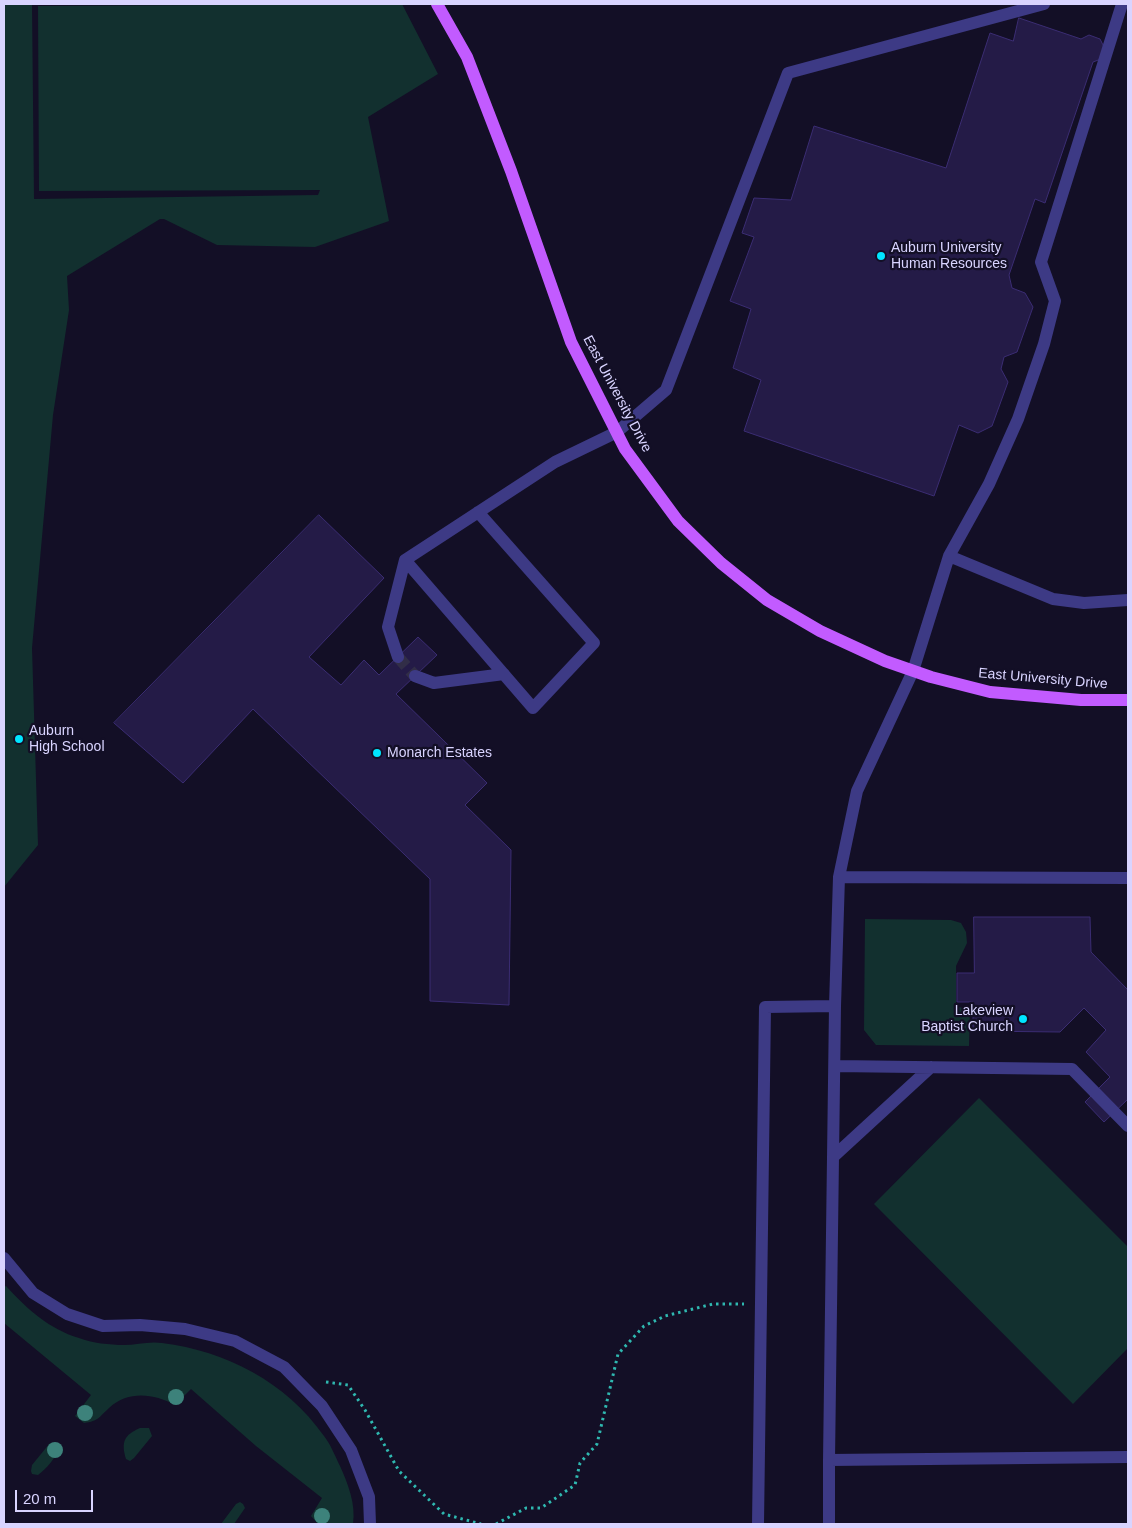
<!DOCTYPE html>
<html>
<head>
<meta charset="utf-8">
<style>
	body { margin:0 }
	#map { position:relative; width:1132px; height:1528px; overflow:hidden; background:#130f26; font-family:Arial,sans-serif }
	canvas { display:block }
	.frame { position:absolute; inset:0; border:5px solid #d9d4ff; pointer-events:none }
	.scale { position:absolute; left:15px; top:1490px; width:78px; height:22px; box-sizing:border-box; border:2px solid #d9d4ff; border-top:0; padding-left:6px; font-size:15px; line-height:18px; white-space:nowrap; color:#d9d4ff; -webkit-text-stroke:4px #130f26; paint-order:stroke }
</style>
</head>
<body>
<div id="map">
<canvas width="1132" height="1528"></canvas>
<div class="frame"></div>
<div class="scale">20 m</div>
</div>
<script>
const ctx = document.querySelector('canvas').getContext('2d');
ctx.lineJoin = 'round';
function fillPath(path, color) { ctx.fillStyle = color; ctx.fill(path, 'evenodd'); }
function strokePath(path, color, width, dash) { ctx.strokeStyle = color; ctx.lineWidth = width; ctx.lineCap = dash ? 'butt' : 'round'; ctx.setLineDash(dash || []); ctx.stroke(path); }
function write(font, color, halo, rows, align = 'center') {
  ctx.font = font + ' Arial,sans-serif'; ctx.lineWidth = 4.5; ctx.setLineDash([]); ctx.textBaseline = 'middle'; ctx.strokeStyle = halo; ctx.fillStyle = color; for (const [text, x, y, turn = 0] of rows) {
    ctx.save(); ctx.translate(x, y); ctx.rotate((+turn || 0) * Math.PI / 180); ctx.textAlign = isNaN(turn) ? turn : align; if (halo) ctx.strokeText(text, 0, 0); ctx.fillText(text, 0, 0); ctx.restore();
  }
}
const green = new Path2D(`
	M4,4H32L34,199L318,195L320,190L39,191L38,6L402,4L438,74L368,117L389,221L315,247L217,245L164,219H160L67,276L69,310L53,415L32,648L38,845L4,887Z
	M865,919L951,920L961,923L966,932L967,943L956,966V1007L970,1008L969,1046L876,1045L864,1030Z
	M979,1098L1128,1247V1348L1073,1404L874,1204Z
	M6,1286C27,1309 49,1329 79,1338C92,1343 110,1345 124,1345C136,1345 149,1341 162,1343C226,1351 286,1382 324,1436C331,1445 335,1456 340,1466C348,1484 356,1504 353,1524H318L311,1516L322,1498L256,1446L191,1389L175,1405C154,1394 129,1390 109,1408C99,1417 99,1421 84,1423L75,1416L91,1395L4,1323V1287Z
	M140,1428H149L152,1436L134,1458L130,1461L126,1459C121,1442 124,1435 140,1428Z
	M50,1443L59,1447C57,1457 46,1469 38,1475L32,1474L31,1471L32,1465Z
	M240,1502L243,1504L245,1508L234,1524H221L236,1504Z`);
const building = new Path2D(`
	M1019,18L1081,39L1089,35L1100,39L1104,47L1101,59L1093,62L1045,203L1035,199L1009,275L1012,288L1025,293L1033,307L1017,352L1004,357L1001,369L1008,382L992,426L978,433L959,425L934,496L744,431L761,380L733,368L751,309L730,301L754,237L742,233L754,198L791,200L814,126L946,168L990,33L1013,41Z
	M319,515L384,578L309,657L341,685L364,660L379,675L418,637L437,655L396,694L487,783L465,805L511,850L509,1005L430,1001V879L253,709L183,783L114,723Z
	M974,917H1090L1091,952L1128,990V1099L1104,1122L1085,1102L1110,1077L1086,1052L1106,1030L1084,1008L1060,1032L973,1031V1002H957V973H974Z`);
const minorTunnel = new Path2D(`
	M398,657L415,676`);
const path = new Path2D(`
	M326,1382L348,1385L365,1410L399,1471L444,1514L481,1524
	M496,1524L526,1508H541L575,1485L580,1463L597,1444L618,1354L644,1326L665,1316L713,1304H744`);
const minor = new Path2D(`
	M1122,4L1041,262L1055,301L1044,344L1018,419L989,484L949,556L913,671L857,791L839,877L835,1006L829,1460L1128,1457
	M478,512L594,643L533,708L405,560L555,462L617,432L666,390L788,73L1044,4
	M949,556L1053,599L1084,603L1128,600
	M398,657L388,627L405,560
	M415,676L434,683L504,674
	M839,877L1128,878
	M835,1066L1072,1069L1128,1126
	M833,1157L931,1067
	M4,1258L33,1293L67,1314L103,1326L140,1325L185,1329L235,1341L284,1367L322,1406L351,1450L369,1497L370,1524
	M829,1460V1524
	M758,1524L765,1007L835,1006`);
const major = new Path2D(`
	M437,4L467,57L511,171L571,342L625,449L678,521L721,563L767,600L820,631L885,661L931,677L990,692L1081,700H1128`);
const trees = [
	[176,1397],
	[85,1413],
	[55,1450],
	[322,1516]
];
const markers = [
	[881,256,5,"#00e5ff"],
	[19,739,5,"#00e5ff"],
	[377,753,5,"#00e5ff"],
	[1023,1019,5,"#00e5ff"]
];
const poiNames = [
	["Auburn University",891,248],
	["Human Resources",891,264],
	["Auburn",29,731],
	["High School",29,747],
	["Monarch Estates",387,753],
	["Lakeview",1013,1011,"right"],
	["Baptist Church",1013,1027,"right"]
];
const streetNames = [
	["East University Drive",617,394,62],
	["East University Drive",1043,679,5]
];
fillPath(green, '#12302f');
fillPath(building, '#241b47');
strokePath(building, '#3b2d73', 1);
strokePath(minorTunnel, '#312d47', 12, [12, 6]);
strokePath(path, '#2fb8b0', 3, [2.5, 4]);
strokePath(minor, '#3d3a85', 12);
strokePath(major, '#c25bff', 12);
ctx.fillStyle = '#3d827b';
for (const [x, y] of trees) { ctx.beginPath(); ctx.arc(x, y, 8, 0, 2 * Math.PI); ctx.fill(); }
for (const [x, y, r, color] of markers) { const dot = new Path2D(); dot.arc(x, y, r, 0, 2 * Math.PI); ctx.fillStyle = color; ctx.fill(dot); strokePath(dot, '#130f26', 2); }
write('14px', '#d9d4ff', '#130f26', poiNames, 'left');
write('14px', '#d9d4ff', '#130f26', streetNames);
</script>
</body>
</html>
